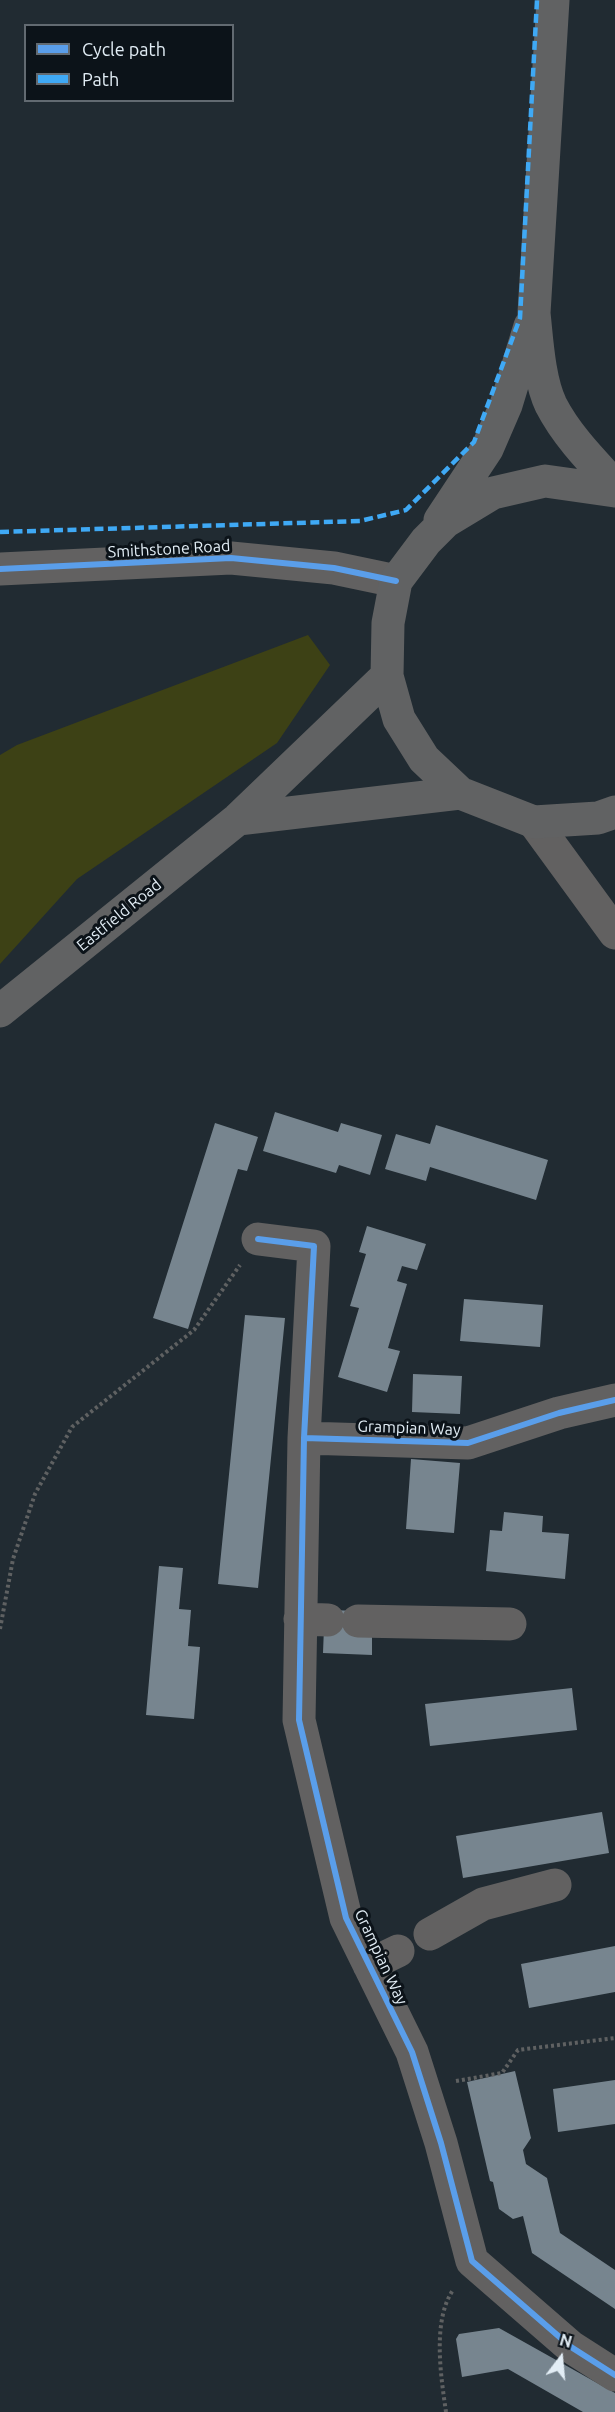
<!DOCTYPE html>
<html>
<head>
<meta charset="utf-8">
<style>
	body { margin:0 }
	#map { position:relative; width:615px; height:2412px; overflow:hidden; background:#212b32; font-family:Ubuntu,sans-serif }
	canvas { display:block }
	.legend { position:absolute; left:24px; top:24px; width:210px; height:78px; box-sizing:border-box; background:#0c1319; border:2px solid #626a71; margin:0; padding:8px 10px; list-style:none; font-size:18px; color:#e2edf5 }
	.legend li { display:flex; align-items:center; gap:12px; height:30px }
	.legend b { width:30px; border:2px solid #626a71 }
	.north { position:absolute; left:531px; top:2328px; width:60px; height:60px; -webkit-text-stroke:4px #0c1319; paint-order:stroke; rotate:16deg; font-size:16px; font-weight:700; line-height:24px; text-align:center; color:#e2edf5 }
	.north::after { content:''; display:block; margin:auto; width:21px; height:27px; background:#e2edf5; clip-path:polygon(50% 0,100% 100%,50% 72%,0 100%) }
</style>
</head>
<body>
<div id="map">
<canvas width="615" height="2412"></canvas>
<ul class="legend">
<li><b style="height:8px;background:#5a9eea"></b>Cycle path</li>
<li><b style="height:8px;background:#3fa9f5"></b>Path</li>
</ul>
<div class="north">N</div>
</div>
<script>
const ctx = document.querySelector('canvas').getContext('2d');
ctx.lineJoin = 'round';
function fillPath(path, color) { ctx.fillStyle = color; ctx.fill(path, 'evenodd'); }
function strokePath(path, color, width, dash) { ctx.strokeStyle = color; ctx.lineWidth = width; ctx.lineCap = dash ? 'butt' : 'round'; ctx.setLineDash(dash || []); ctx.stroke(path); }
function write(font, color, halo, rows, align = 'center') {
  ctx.font = font + ' Ubuntu,sans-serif'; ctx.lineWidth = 6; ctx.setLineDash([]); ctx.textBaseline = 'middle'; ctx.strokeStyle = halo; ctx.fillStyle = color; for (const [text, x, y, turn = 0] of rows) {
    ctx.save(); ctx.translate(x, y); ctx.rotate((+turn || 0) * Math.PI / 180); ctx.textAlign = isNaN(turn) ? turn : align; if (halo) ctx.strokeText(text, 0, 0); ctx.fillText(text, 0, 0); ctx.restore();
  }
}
const green = new Path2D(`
	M308,635L330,665L277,743L77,879L0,964V755L17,745Z`);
const building = new Path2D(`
	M275,1112L338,1132L341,1123L382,1135L370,1175L339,1165L336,1173L263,1151Z
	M215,1123L258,1137L247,1171L238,1169L188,1329L153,1318Z
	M436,1125L548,1160L536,1200L430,1167L426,1181L385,1169L396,1134L430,1144Z
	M367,1226L426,1244L417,1270L402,1266L397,1281L407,1284L388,1348L400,1351L387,1392L338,1377L359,1308L350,1306L366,1254L359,1252Z
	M464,1299L543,1305L540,1347L460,1341Z
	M245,1315L285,1318L258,1588L218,1584Z
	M413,1374L462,1376L460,1414L412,1412Z
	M411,1459L460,1463L454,1533L406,1529Z
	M504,1512L543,1516L542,1532L569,1534L565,1579L486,1571L490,1530L502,1531Z
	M159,1566L183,1568L179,1609L191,1610L188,1646L200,1647L194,1719L146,1715Z
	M329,1610L359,1611L372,1627V1655L323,1653L324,1627Z
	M572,1688L577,1730L430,1746L425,1704Z
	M602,1812L609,1853L463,1878L456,1836Z
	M615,1946V1992L529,2008L521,1964Z
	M515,2071L531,2138L523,2150L526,2164L547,2178L560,2233L615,2270V2309L532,2253L523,2216L513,2219L499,2209L493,2182L490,2181L467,2082Z
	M615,2080V2124L558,2132L553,2089Z
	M499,2328L615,2393V2412H583L508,2369L462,2377L456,2339L459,2334Z`);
const path = new Path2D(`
	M0,1629L13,1559L35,1494L72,1427L194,1330L240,1265
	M456,2081L502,2073L518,2050L615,2038
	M446,2412C441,2377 432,2321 453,2290`);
const minor = new Path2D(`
	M0,569L231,558L334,568L396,581
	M534,822L615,933
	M258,1239L314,1246L304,1438L299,1720L346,1918L412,2052L441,2143L472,2261L571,2347L615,2375
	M304,1438L468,1443L559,1413L615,1400
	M300,1619L328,1620
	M358,1621L510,1624
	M430,1934L483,1904L555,1885
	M369,1965L398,1951`);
const major = new Path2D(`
	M553,0L534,313C537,341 539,380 551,405C567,436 592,461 615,486
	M615,491L545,481L493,493L445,522L426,541L396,581L388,623L387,676L399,719L424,759L460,793L534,822L598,818L615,812
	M440,520L487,449L506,405L530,326
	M238,819L460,793
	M0,1011L238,819L387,676`);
const quiet = new Path2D(`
	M0,532L360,521L406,510L474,442L520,318L537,0`);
const cycleway = new Path2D(`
	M0,569L231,558L334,568L396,581
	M258,1239L314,1246L304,1438L299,1720L346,1918L412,2052L441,2143L472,2261L571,2347L615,2375
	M304,1438L468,1443L559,1413L615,1400`);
const streetNames = [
	["Smithstone Road",169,549,-3],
	["Eastfield Road",119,915,-39],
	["Grampian Way",409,1428,2],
	["Grampian Way",381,1957,65]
];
fillPath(green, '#3d4115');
fillPath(building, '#77858f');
strokePath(path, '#5f6162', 4, [3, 3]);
strokePath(minor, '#626161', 33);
strokePath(major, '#616263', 33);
strokePath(quiet, '#3fa9f5', 4.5, [9, 4.5]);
strokePath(cycleway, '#5a9eea', 6);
write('16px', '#e2edf5', '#0c1319', streetNames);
</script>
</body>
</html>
